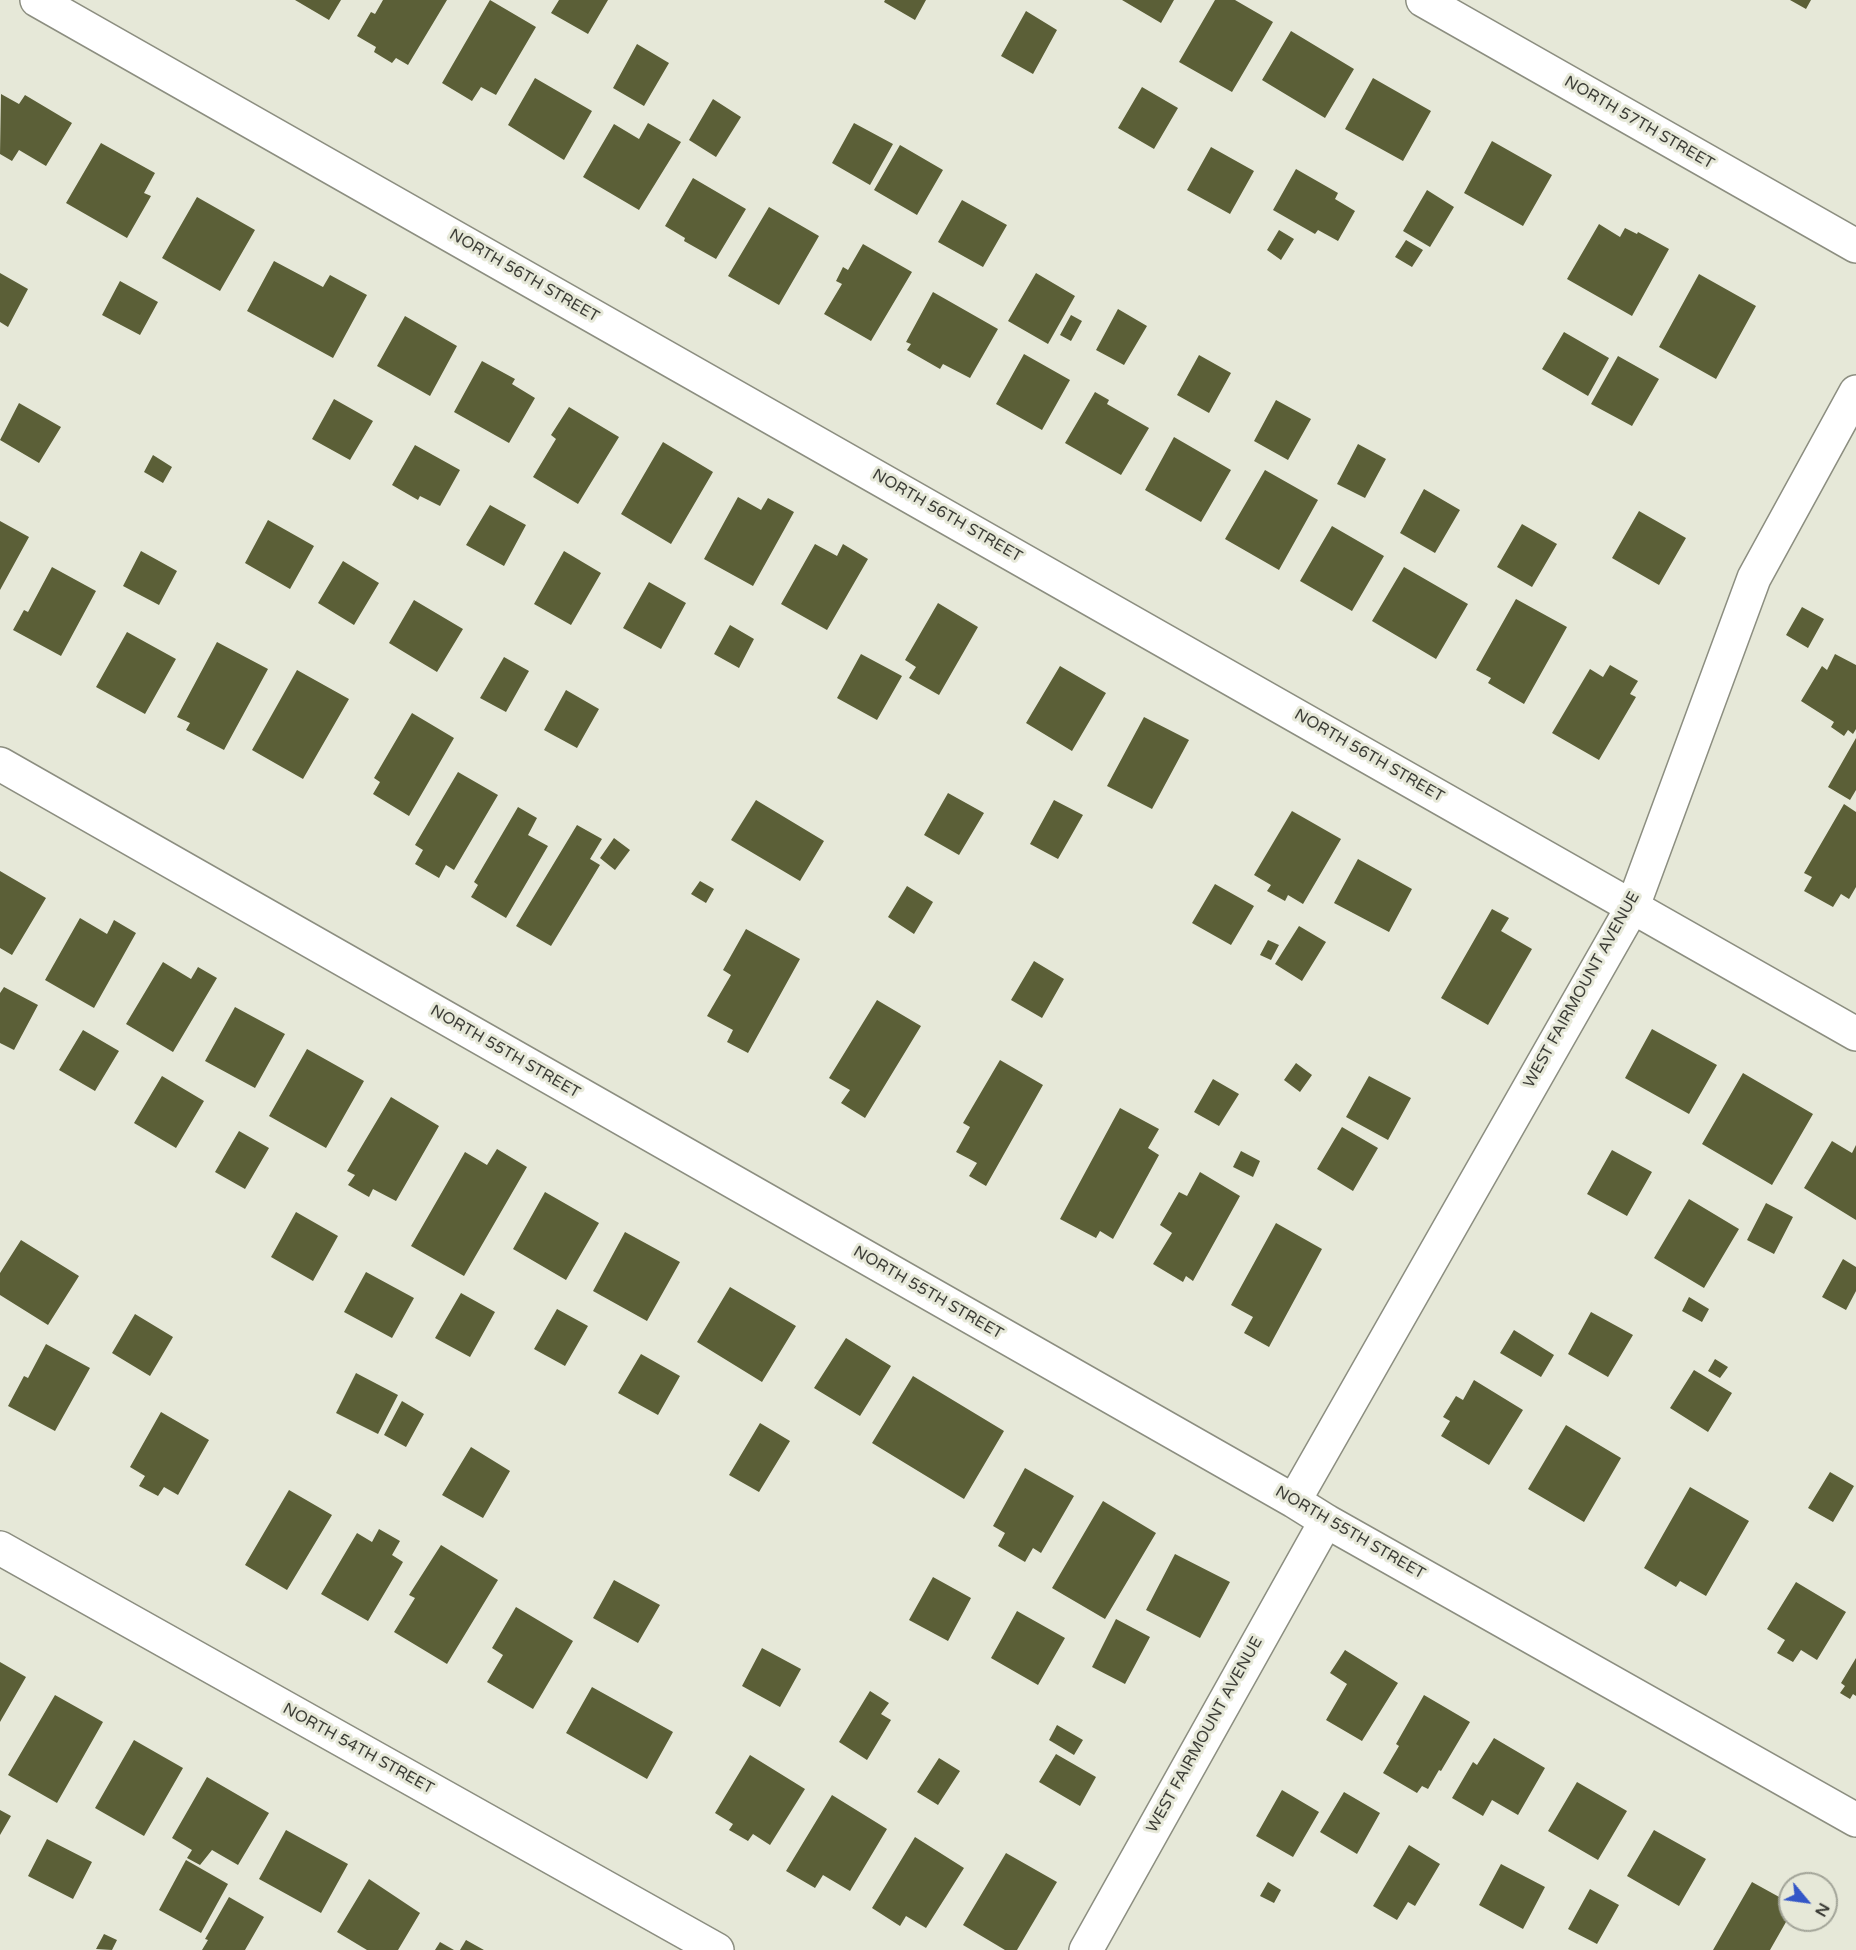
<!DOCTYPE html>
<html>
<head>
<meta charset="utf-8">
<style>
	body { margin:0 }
	#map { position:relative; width:1856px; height:1950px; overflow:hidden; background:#e6e8d8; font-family:"Varela Round",sans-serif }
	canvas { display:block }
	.north { position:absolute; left:1778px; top:1872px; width:60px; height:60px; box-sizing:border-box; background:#e6e8d8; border:2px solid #a2a498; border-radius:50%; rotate:119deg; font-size:16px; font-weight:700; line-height:24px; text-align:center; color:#3c3d37 }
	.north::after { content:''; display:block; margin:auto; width:21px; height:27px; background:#3356c7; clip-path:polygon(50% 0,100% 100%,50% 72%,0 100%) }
</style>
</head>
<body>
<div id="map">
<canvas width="1856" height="1950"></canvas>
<div class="north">N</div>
</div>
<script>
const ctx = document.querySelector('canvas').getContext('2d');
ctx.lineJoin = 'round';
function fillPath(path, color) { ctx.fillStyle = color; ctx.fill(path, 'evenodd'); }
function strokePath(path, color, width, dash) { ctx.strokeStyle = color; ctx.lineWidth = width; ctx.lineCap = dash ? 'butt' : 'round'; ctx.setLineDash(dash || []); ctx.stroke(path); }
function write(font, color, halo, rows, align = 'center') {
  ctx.font = font + ' "Varela Round",sans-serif'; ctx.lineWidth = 6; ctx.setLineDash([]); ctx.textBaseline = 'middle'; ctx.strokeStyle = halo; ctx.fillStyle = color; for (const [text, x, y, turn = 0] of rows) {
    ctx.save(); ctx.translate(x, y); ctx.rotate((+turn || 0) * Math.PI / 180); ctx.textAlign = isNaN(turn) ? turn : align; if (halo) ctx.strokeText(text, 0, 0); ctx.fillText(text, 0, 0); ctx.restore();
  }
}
const building = new Path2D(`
	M295,0H341L329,20Z
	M383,0H447L408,65L396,58L392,63L374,52L376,47L357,36L371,12L375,14Z
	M490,0L536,27L496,95L481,87L472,101L442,83Z
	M559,0H608L588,34L551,13Z
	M885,0H926L915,20L884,2Z
	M1122,0H1174L1161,23Z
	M1215,0H1235L1273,22L1232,92L1179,62Z
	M1790,0H1811L1806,9Z
	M1026,11L1057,30L1033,74L1001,56Z
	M1291,31L1354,69L1325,118L1262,80Z
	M637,44L669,63L644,106L613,88Z
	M535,78L592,111L564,160L508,125Z
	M1373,78L1431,111L1403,161L1345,129Z
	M1142,87L1178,108L1154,149L1118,128Z
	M1,94L19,104L25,95L72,123L46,166L19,150L12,161L0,154Z
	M713,99L741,117L716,157L689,140Z
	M648,123L681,142L639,210L583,177L614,124L639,139Z
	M854,123L893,144L870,185L832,163Z
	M1492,141L1552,175L1523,226L1464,193Z
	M101,143L155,173L144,193L151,196L127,238L66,203Z
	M900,145L943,170L917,215L874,190Z
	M1211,147L1254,171L1230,214L1187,190Z
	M1296,169L1338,193L1335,199L1355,211L1338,241L1318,230L1315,234L1273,210Z
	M693,178L746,209L716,259L684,241L685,238L665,226Z
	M1427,190L1454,207L1430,247L1403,231Z
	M197,197L255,230L220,291L162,258Z
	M962,200L1007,225L983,267L938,242Z
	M769,207L819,236L779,305L728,276Z
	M1599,224L1620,237L1625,228L1637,234L1638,232L1669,249L1632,316L1567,279Z
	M1279,230L1294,239L1281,260L1267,250Z
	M1406,240L1423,250L1412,267L1395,257Z
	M863,244L912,272L871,341L824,314L842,284L836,281L843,267L848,270Z
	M274,261L323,287L330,275L367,295L333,358L247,311Z
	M0,273L28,289L8,327L0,322Z
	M1036,273L1075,296L1048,344L1008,321Z
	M1699,274L1756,306L1716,379L1659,347Z
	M120,281L158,302L140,335L102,315Z
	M933,292L998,329L970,378L943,364L940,369L907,350L911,344L906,342Z
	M1118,309L1147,326L1124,365L1096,350Z
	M1071,315L1082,321L1071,341L1060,335Z
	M405,316L457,346L430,396L377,366Z
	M1564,332L1609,358L1588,396L1542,369Z
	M1024,354L1070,380L1042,430L996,404Z
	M1199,355L1231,373L1209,413L1177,395Z
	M1618,356L1659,379L1632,426L1591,404Z
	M482,361L515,379L512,384L535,398L509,443L454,412Z
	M1095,392L1109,400L1107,404L1149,428L1121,475L1065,443Z
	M334,399L373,421L350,460L312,439Z
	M1276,400L1311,419L1288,460L1254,441Z
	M19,403L61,427L39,463L0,440Z
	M569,407L619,437L578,504L533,477L556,439L551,435Z
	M1174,437L1231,470L1201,522L1145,490Z
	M663,442L713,472L671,544L621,514Z
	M1358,444L1386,459L1365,498L1337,484Z
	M415,445L460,470L440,506L420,496L418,500L392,485Z
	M153,455L172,467L163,483L144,472Z
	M1265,470L1318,500L1279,570L1225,539Z
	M1424,489L1460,510L1435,553L1400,533Z
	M738,497L761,510L768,498L794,512L753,586L704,559Z
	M490,505L526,525L504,566L466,545Z
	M1639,511L1686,538L1659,585L1612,558Z
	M268,520L314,546L290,589L245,563Z
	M0,521L29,537L0,590Z
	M1522,524L1557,544L1532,587L1497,567Z
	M1332,526L1384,556L1352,611L1300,581Z
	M815,544L837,556L843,544L868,559L827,630L781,604Z
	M141,551L177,571L159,605L123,586Z
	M564,551L601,573L571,625L534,604Z
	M343,561L379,583L354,625L318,603Z
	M52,567L96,591L61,656L13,630L24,610L28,612Z
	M1404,567L1468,604L1436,659L1372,621Z
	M649,582L686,603L661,649L623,628Z
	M1516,599L1567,627L1524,704L1488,683L1491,678L1476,670Z
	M414,600L463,629L437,672L389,643Z
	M938,603L978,627L939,695L909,678L916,667L905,660Z
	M1802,607L1824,619L1808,648L1786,635Z
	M730,625L754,639L739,668L714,654Z
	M127,632L176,659L145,714L96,687Z
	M217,642L268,669L224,750L186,730L190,723L177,717Z
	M861,654L902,676L877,720L837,698Z
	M1835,654L1856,665V729L1853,734L1848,730L1844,736L1831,727L1834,722L1801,701L1822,666L1827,670Z
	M504,657L529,671L506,712L480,698Z
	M1610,665L1638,681L1630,694L1636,697L1599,760L1552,733L1590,669L1603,677Z
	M1060,666L1106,693L1072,751L1026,723Z
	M297,670L349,699L303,779L252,750Z
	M566,690L599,709L577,748L544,730Z
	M412,713L454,738L409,816L373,794L380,782L374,778Z
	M1144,717L1189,740L1152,809L1107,786Z
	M1856,738V790L1850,800L1828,787Z
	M458,772L498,795L454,870L446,865L439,878L415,864L423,850L415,845Z
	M948,793L984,813L959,855L924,835Z
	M756,800L824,841L800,881L731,840Z
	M1054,800L1083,815L1058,859L1030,844Z
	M1844,804L1856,812V887L1849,899L1841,894L1833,907L1804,891L1812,877L1804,873Z
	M518,807L537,818L528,835L548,846L506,918L471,897L478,885L474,882Z
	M1292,811L1341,839L1303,904L1288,895L1285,901L1267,891L1271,885L1254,875Z
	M577,825L602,839L590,859L600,865L551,946L516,926Z
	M614,838L630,850L615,870L600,858Z
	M1358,859L1412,889L1389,932L1334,903Z
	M0,871L46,898L12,955L0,948Z
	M700,881L714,889L706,903L691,894Z
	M1215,884L1254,906L1231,945L1192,923Z
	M907,886L933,902L914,934L888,917Z
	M1492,909L1509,918L1501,931L1532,949L1488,1025L1441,998Z
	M80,918L107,934L114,920L136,933L94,1008L45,980Z
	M1299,926L1326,942L1302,981L1275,964Z
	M746,929L800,959L748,1053L727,1042L733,1030L707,1016L731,975L723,970Z
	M1268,940L1279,945L1271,960L1260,955Z
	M1034,961L1064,979L1042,1018L1011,1000Z
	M163,962L191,979L198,967L217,978L173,1052L126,1024Z
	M4,987L38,1005L14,1050L0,1043V993Z
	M877,1000L921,1026L865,1118L841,1103L850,1090L829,1078Z
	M235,1007L285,1034L255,1088L205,1061Z
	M1652,1029L1717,1065L1689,1114L1625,1078Z
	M83,1030L119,1051L95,1091L59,1070Z
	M307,1049L364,1081L326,1148L269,1116Z
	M1000,1060L1043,1085L986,1186L969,1176L977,1163L956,1152L970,1127L963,1123Z
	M1296,1063L1312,1075L1300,1092L1284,1080Z
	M1743,1073L1813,1114L1772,1185L1702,1144Z
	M162,1076L204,1101L176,1148L134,1123Z
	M1369,1076L1411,1098L1388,1140L1346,1117Z
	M1213,1079L1239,1094L1219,1126L1194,1112Z
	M391,1097L439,1126L396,1201L373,1189L369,1197L348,1185L355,1175L347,1171Z
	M1120,1108L1159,1129L1148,1148L1159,1155L1113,1239L1100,1231L1096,1238L1060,1219Z
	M1342,1127L1378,1148L1353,1191L1317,1169Z
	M239,1131L269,1148L245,1189L215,1172Z
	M1832,1141L1852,1153L1856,1145V1220L1804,1188Z
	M497,1149L527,1167L464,1276L411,1246L465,1152L487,1165Z
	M1612,1150L1652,1172L1627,1216L1587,1194Z
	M1241,1151L1260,1161L1253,1177L1233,1167Z
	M1200,1172L1240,1196L1193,1281L1186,1276L1183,1282L1153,1264L1172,1233L1160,1225L1179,1192L1187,1196Z
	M545,1192L599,1223L566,1280L513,1249Z
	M1689,1199L1739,1229L1704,1288L1654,1258Z
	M1766,1203L1793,1217L1774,1254L1747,1240Z
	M296,1212L338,1236L313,1281L271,1257Z
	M1276,1223L1322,1249L1269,1347L1244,1333L1253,1317L1231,1305Z
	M625,1232L680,1262L647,1321L593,1291Z
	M21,1240L79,1276L48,1325L0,1295V1273Z
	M1843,1259L1856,1267V1291L1846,1310L1822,1297Z
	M366,1272L414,1298L392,1338L344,1312Z
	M730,1287L796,1326L762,1382L697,1342Z
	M461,1293L495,1312L470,1357L435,1338Z
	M1689,1297L1709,1309L1702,1322L1682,1311Z
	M557,1309L588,1326L565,1366L534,1349Z
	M1591,1312L1633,1335L1608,1377L1568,1354Z
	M135,1314L173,1337L150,1376L112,1353Z
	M1514,1330L1554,1355L1541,1377L1500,1353Z
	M846,1338L891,1366L860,1416L814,1388Z
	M46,1344L90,1368L55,1431L8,1406L24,1376L28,1378Z
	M641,1354L680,1376L658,1415L618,1393Z
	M1715,1359L1728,1367L1720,1378L1708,1371Z
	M1694,1370L1732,1393L1708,1432L1670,1408Z
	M356,1373L398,1395L378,1434L336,1413Z
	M913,1376L1004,1431L964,1499L872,1443Z
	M1474,1380L1523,1410L1489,1465L1441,1436L1450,1421L1443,1417L1456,1396L1463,1400Z
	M402,1401L424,1414L406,1447L384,1435Z
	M161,1412L209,1440L178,1495L164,1487L158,1496L139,1486L145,1476L130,1467Z
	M760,1423L790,1441L759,1492L729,1475Z
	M1566,1425L1621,1458L1584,1522L1528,1489Z
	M471,1447L510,1471L483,1518L442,1495Z
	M1025,1468L1074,1496L1041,1553L1033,1548L1025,1562L998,1546L1005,1533L993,1526Z
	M1830,1472L1854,1486L1833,1522L1808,1508Z
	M1690,1487L1749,1521L1706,1596L1680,1581L1676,1587L1644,1568Z
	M289,1490L332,1515L287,1590L245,1565Z
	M1103,1501L1156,1533L1105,1619L1052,1588Z
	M379,1529L400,1541L392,1555L403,1562L368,1621L321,1594L357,1533L372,1542Z
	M441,1545L498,1580L447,1664L394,1632L415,1598L409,1595Z
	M1175,1554L1230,1582L1200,1638L1146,1610Z
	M933,1577L971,1598L948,1641L909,1620Z
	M614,1580L660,1605L638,1643L593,1618Z
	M1796,1582L1846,1612L1817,1660L1801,1650L1793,1662L1777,1653L1785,1640L1767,1629Z
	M516,1607L573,1641L533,1709L487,1682L503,1655L492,1648Z
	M1017,1611L1065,1638L1038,1685L991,1658Z
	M1116,1619L1150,1637L1125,1684L1092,1667Z
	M762,1648L801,1669L780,1707L742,1686Z
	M1345,1650L1398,1683L1362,1741L1326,1720L1347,1684L1330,1673Z
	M1856,1658V1696L1853,1694L1850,1699L1840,1693L1845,1686L1841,1683Z
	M0,1662L26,1677L0,1722Z
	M592,1687L673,1732L647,1779L566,1733Z
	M870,1691L889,1703L881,1714L891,1720L867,1760L839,1742Z
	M55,1695L103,1722L57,1803L8,1775Z
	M1424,1695L1470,1722L1441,1771L1439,1770L1428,1789L1422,1786L1417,1793L1383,1773L1399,1746L1396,1744Z
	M1057,1725L1083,1740L1074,1755L1049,1740Z
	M1494,1738L1545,1768L1518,1815L1492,1800L1483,1816L1452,1798L1473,1762L1477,1765Z
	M134,1740L183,1768L144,1836L95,1808Z
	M1056,1754L1096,1777L1080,1806L1039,1782Z
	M750,1755L805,1789L770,1845L753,1834L748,1841L729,1830L733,1824L715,1813Z
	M939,1758L960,1771L938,1805L917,1792Z
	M207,1777L269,1813L238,1865L212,1850L200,1865L187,1858L192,1850L172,1838Z
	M1577,1782L1627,1811L1598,1860L1548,1831Z
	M1282,1790L1319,1812L1293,1857L1256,1836Z
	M1344,1792L1380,1813L1357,1854L1320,1832Z
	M832,1795L887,1829L850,1891L823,1875L815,1888L786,1871Z
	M0,1810L11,1816L0,1835Z
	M286,1830L348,1864L321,1913L259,1879Z
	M1654,1830L1706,1859L1679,1906L1627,1876Z
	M915,1837L964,1868L926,1928L906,1916L900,1926L872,1908Z
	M47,1839L92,1862L73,1899L28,1876Z
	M1409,1845L1440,1864L1415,1906L1408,1902L1397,1920L1373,1906Z
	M1006,1853L1057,1882L1017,1950H1005L963,1925Z
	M186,1860L228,1884L201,1933L159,1910Z
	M1501,1864L1545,1887L1523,1929L1479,1905Z
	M369,1879L420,1913L398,1950H367L337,1932Z
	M1268,1882L1281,1890L1274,1903L1260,1896Z
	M1752,1882L1790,1903V1915L1770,1950H1713Z
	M1590,1889L1619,1905L1597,1944L1568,1929Z
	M229,1897L264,1917L245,1950H202L208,1940L205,1939Z
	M104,1934L117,1940L112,1950L96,1949Z
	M466,1940L484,1950H460Z
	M440,1942L454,1950H435Z`);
const minor = new Path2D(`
	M37,0L1856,1034
	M1423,0L1856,246
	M0,764L1294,1501L1326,1521L1856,1820
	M1294,1501L1633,906L1754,578L1856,392
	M0,1548L717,1950
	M1086,1950L1326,1521`);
const streetNames = [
	["NORTH 57TH STREET",1639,123,30],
	["NORTH 56TH STREET",524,276,30],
	["NORTH 56TH STREET",947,516,30],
	["NORTH 56TH STREET",1369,756,30],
	["WEST FAIRMOUNT AVENUE",1582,990,-61],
	["NORTH 55TH STREET",505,1052,30],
	["NORTH 55TH STREET",928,1293,30],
	["NORTH 55TH STREET",1350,1533,30],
	["WEST FAIRMOUNT AVENUE",1205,1735,-61],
	["NORTH 54TH STREET",358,1749,29]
];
fillPath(building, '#5b5f37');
strokePath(minor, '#8c8e80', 36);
strokePath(minor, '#fff', 33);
write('16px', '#3c3d37', '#e6e8d8', streetNames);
</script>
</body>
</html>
